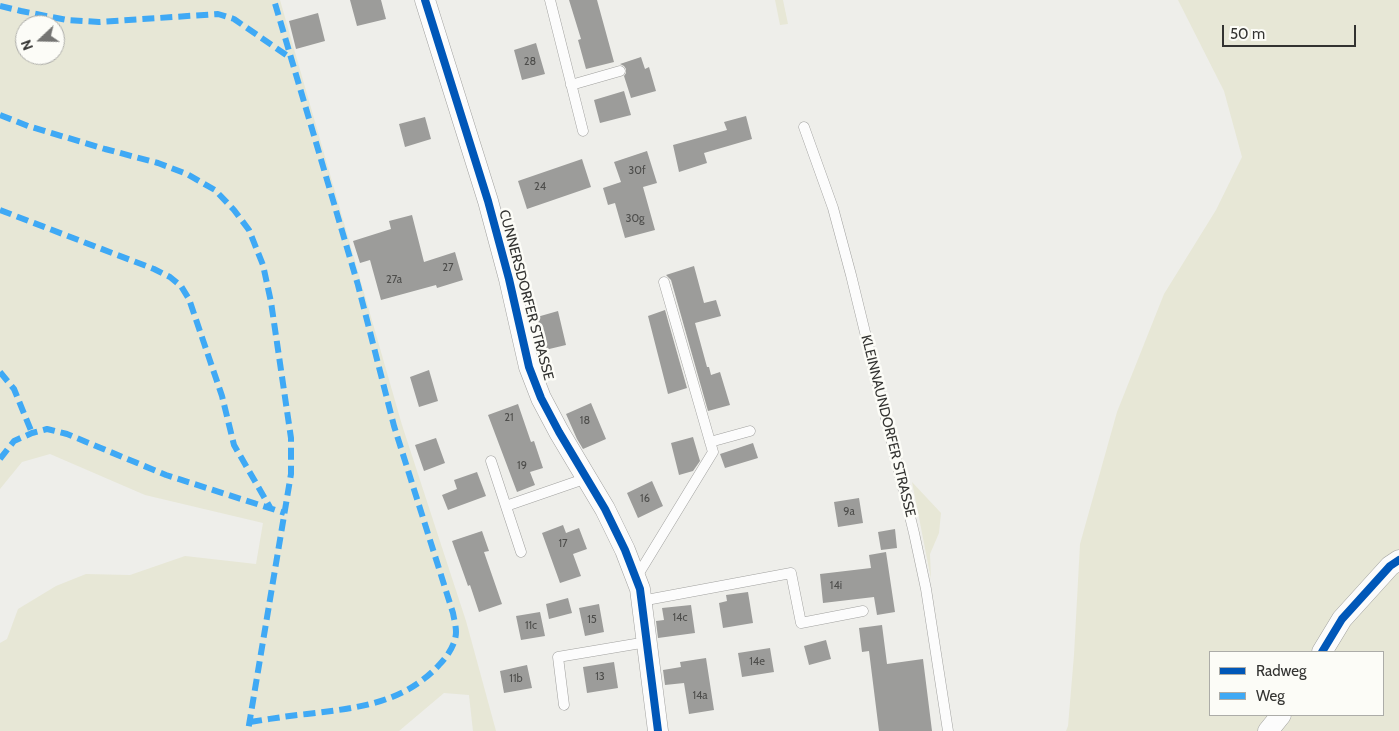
<!DOCTYPE html>
<html>
<head>
<meta charset="utf-8">
<style>
	body { margin:0 }
	#map { position:relative; width:1399px; height:731px; overflow:hidden; background:#eeeeea; font-family:Cabin,sans-serif }
	canvas { display:block }
	.legend { position:absolute; left:1209px; top:651px; width:175px; height:65px; box-sizing:border-box; background:#fcfcf7; border:1px solid #acaca8; margin:0; padding:6px 9px; list-style:none; font-size:15px; color:#333331 }
	.legend li { display:flex; align-items:center; gap:10px; height:25px }
	.legend b { width:25px; border:1px solid #acaca8 }
	.north { position:absolute; left:15px; top:15px; width:50px; height:50px; box-sizing:border-box; background:#fcfcf7; border:1px solid #acaca8; border-radius:50%; rotate:249deg; font-size:14px; font-weight:700; line-height:20px; text-align:center; color:#333331 }
	.north::after { content:''; display:block; margin:auto; width:18px; height:22px; background:#747472; clip-path:polygon(50% 0,100% 100%,50% 72%,0 100%) }
	.scale { position:absolute; left:1222px; top:25px; width:134px; height:22px; box-sizing:border-box; border:2px solid #333331; border-top:0; padding-left:6px; font-size:15px; line-height:18px; white-space:nowrap; color:#333331; -webkit-text-stroke:4px #fcfcf7; paint-order:stroke }
</style>
</head>
<body>
<div id="map">
<canvas width="1399" height="731"></canvas>
<ul class="legend">
<li><b style="height:6px;background:#0057b8"></b>Radweg</li>
<li><b style="height:6px;background:#3fa9f5"></b>Weg</li>
</ul>
<div class="north">N</div>
<div class="scale">50 m</div>
</div>
<script>
const ctx = document.querySelector('canvas').getContext('2d');
ctx.lineJoin = 'round';
function fillPath(path, color) { ctx.fillStyle = color; ctx.fill(path, 'evenodd'); }
function strokePath(path, color, width, dash) { ctx.strokeStyle = color; ctx.lineWidth = width; ctx.lineCap = dash ? 'butt' : 'round'; ctx.setLineDash(dash || []); ctx.stroke(path); }
function write(font, color, halo, rows, align = 'center') {
  ctx.font = font + ' Cabin,sans-serif'; ctx.lineWidth = 5; ctx.setLineDash([]); ctx.textBaseline = 'middle'; ctx.strokeStyle = halo; ctx.fillStyle = color; for (const [text, x, y, turn = 0] of rows) {
    ctx.save(); ctx.translate(x, y); ctx.rotate((+turn || 0) * Math.PI / 180); ctx.textAlign = isNaN(turn) ? turn : align; if (halo) ctx.strokeText(text, 0, 0); ctx.fillText(text, 0, 0); ctx.restore();
  }
}
const green = new Path2D(`
	M0,0H280L402,425L466,621L496,731H473L469,695L444,693L399,731H0V643L7,639L18,609L56,586L86,574L130,575L185,556L256,564L263,523L145,495L50,454L22,462L0,489ZM25,25H55V55H25Z
	M775,0H783L788,24L780,25Z
	M1178,0H1399V731H1066L1068,726L1074,655L1080,544L1117,412L1164,294L1216,210L1242,157L1224,91ZM1210,652H1383V715H1210Z
	M912,482L941,513L939,533L930,554L931,579Z`);
const building = new Path2D(`
	M350,0H381L386,19L357,26Z
	M569,0H597L614,62L586,69L578,40L581,39Z
	M318,13L325,41L296,49L289,21Z
	M536,43L545,74L522,80L514,50Z
	M641,57L645,69L649,67L656,91L631,98L624,76L626,73V69L624,66L620,64Z
	M624,91L631,115L600,123L594,100Z
	M746,116L752,139L704,153L707,163L679,172L673,145L727,130L724,122Z
	M425,117L431,139L405,147L399,124Z
	M647,151L657,183L643,187L655,230L625,238L615,203L608,205L603,188L621,182L614,162Z
	M582,159L591,187L527,209L518,181Z
	M412,215L424,262L455,252L463,280L437,288L436,285L381,300L370,260L360,263L353,241L391,229L389,221Z
	M694,266L704,303L716,300L721,316L695,323L707,367H709L711,375L720,372L730,405L708,411L671,280L666,275Z
	M665,310L687,388L668,394L648,316Z
	M558,311L566,345L545,350L537,317Z
	M429,370L438,401L419,407L410,377Z
	M591,403L606,439L583,449L577,439L566,414Z
	M518,404L531,442L534,441L543,468L530,472L535,485L517,492L488,415Z
	M693,437L700,461L693,471L679,475L671,443Z
	M436,438L445,463L424,471L415,445Z
	M753,443L758,458L725,468L720,454Z
	M477,472L486,496L448,510L442,495L457,489L454,480Z
	M652,481L663,506L638,518L627,493Z
	M859,498L863,523L838,527L834,502Z
	M563,525L566,533L579,528L587,549L573,554L581,576L560,583L542,533Z
	M895,529L897,548L881,550L878,532Z
	M482,531L489,551L484,552L502,604L479,612L470,585L468,586L452,541Z
	M886,552L895,612L877,615L874,597L823,603L820,574L871,568L869,555Z
	M748,592L753,623L723,628L719,603L727,601L726,595Z
	M568,598L572,613L549,619L546,604Z
	M599,604L604,632L585,636L579,608Z
	M691,605L695,633L658,638L656,621L664,620L662,608Z
	M540,612L545,636L521,640L516,616Z
	M882,625L887,664L923,659L932,731H879L869,651L862,652L859,628Z
	M826,640L831,659L809,665L804,646Z
	M770,648L774,672L742,677L738,653Z
	M706,658L714,710L689,714L684,683L665,685L663,670L681,667L680,662Z
	M614,662L618,688L587,693L583,667Z
	M527,665L532,688L504,693L500,671Z`);
const lane = new Path2D(`
	M550,0L583,131
	M571,85L620,71
	M804,127L833,208L851,275L914,533L926,589L948,731
	M710,442L750,431
	M491,461L521,552
	M506,506L587,478
	M636,578L713,452L664,282
	M641,601L791,573L801,623L863,611
	M564,705L558,657L647,642`);
const street = new Path2D(`
	M425,0L488,201L509,279L529,367L541,398L559,432L605,509L625,550L640,589L658,731
	M1322,652L1342,619L1390,566L1399,560
	M1268,731L1281,715`);
const quiet = new Path2D(`
	M0,6L21,11L67,20L99,22L218,14L234,19L292,59
	M0,115L28,126L105,149L158,163L187,174L215,190L234,210L249,230L263,265L271,302L291,438V474L248,731
	M0,210L154,269L170,277L181,286L189,299L222,396L234,445L271,509
	M0,372L14,389L32,433
	M0,459L14,441L32,433L47,429L67,434L166,475L285,513
	M250,722C269,719 287,716 307,714C356,708 403,704 439,665C447,657 456,644 456,632C456,626 454,619 453,613L394,426L358,285L274,0`);
const cycleway = new Path2D(`
	M425,0L488,201L509,279L529,367L541,398L559,432L605,509L625,550L640,589L658,731
	M1322,652L1342,619L1390,566L1399,560`);
const numberNames = [
	["28",530,62],
	["30f",637,171],
	["24",540,187],
	["30g",635,219],
	["27",448,268],
	["27a",394,280],
	["21",509,418],
	["18",585,421],
	["19",522,466],
	["16",645,499],
	["9a",849,512],
	["17",563,544],
	["14i",836,586],
	["14c",680,618],
	["15",592,620],
	["11c",531,626],
	["14e",757,662],
	["13",600,677],
	["11b",516,679],
	["14a",700,696]
];
const streetNames = [
	["CUNNERSDORFER STRASSE",526,295,75],
	["KLEINNAUNDORFER STRASSE",888,426,76]
];
fillPath(green, '#e7e7d6');
fillPath(building, '#9c9c9a');
strokePath(lane, '#a1a19f', 11);
strokePath(street, '#a1a19f', 21);
strokePath(lane, '#fcfcfc', 10);
strokePath(street, '#fcfcfc', 20);
strokePath(quiet, '#3fa9f5', 6, [12, 6]);
strokePath(cycleway, '#0057b8', 8);
write('11px', '#4d4d4b', null, numberNames);
write('14px', '#333331', '#fcfcf7', streetNames);
</script>
</body>
</html>
